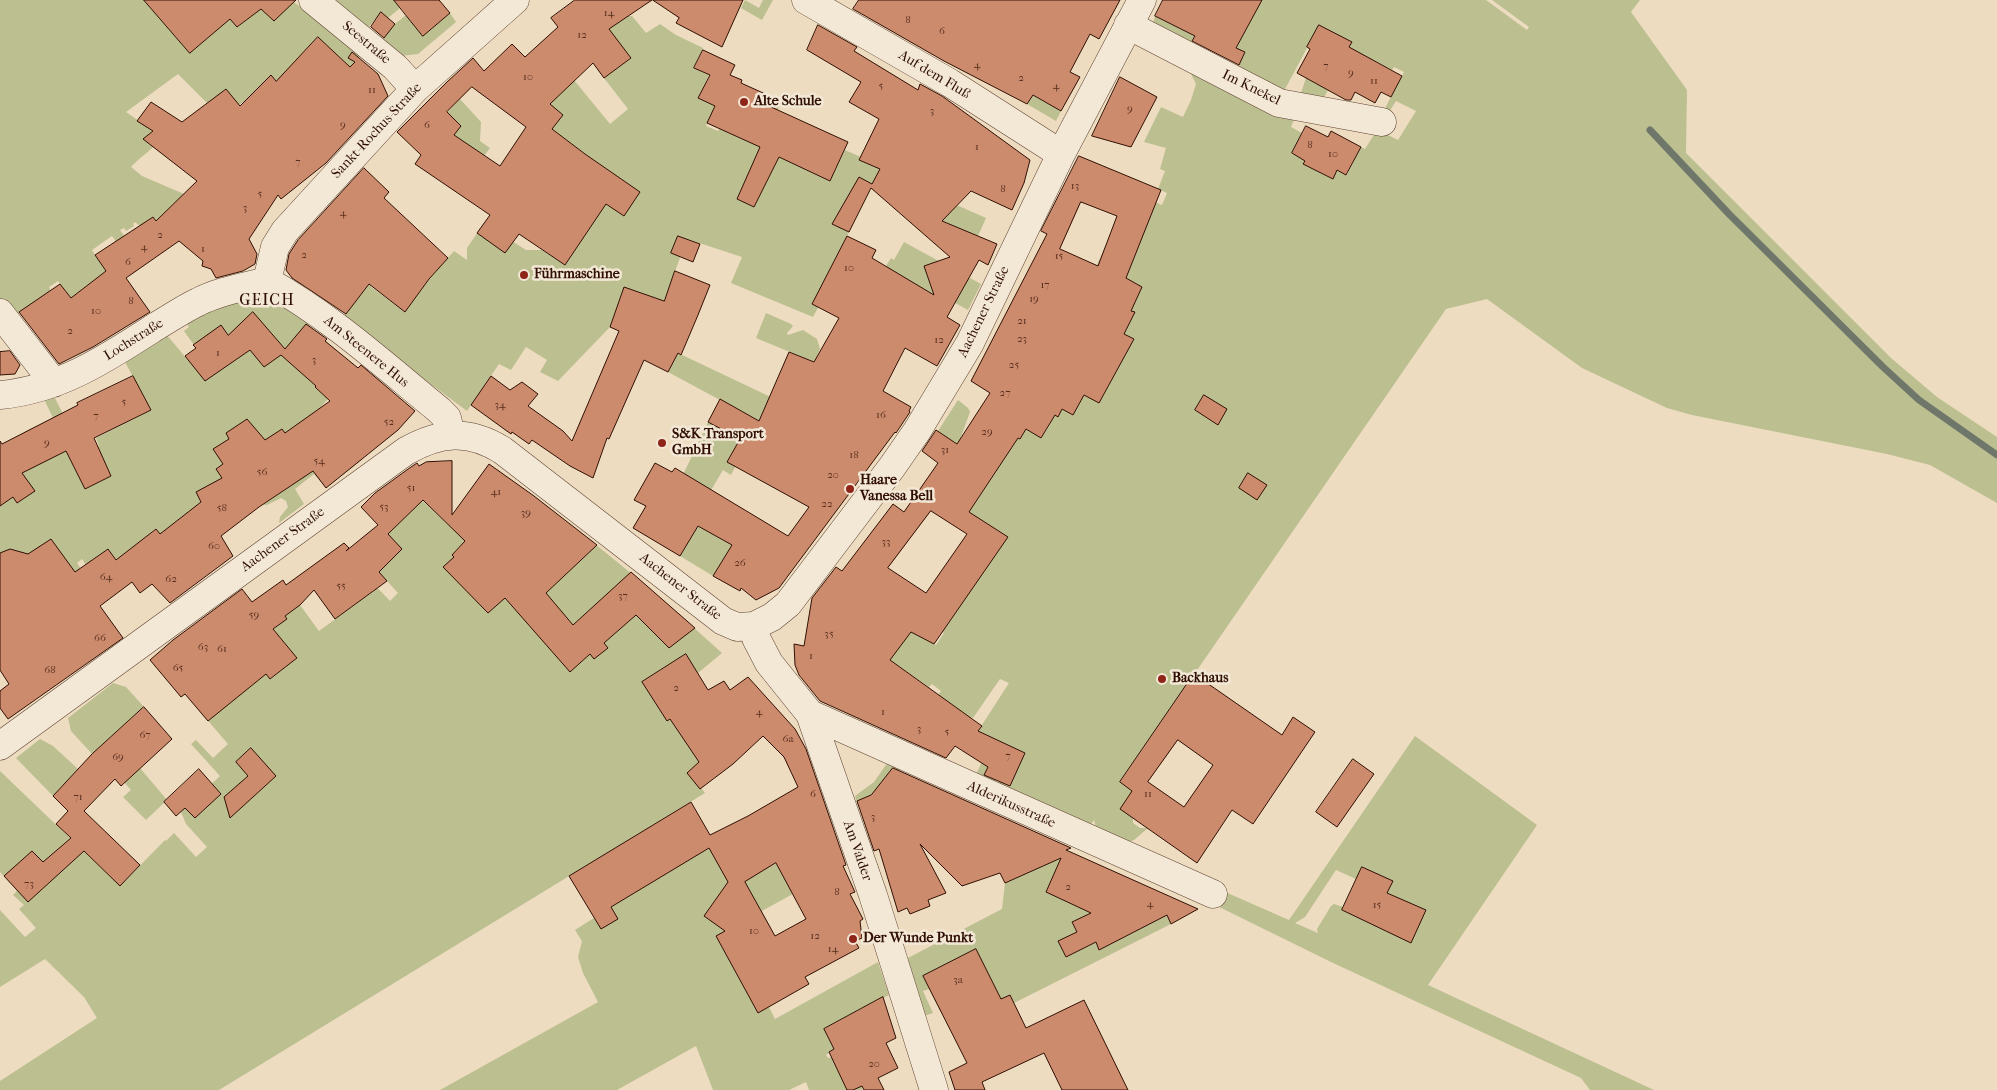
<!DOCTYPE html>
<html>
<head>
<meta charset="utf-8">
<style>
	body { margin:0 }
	canvas { display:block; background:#eddcc0 }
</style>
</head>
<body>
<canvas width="1997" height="1090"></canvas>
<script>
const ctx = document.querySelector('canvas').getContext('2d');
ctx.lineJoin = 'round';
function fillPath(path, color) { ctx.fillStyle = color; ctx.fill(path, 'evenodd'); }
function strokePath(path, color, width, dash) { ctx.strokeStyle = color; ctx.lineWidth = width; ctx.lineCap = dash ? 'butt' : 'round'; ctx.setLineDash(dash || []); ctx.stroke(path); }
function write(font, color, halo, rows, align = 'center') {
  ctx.font = font + ' "IM FELL French Canon",serif'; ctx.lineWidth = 5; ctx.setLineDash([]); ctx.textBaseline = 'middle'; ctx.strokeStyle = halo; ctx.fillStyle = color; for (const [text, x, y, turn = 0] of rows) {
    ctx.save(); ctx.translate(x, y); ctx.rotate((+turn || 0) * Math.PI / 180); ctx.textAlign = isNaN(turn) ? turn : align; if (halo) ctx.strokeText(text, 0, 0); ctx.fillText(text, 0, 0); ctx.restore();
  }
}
const green = new Path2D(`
	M0,0H154L224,11L238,27L271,0H291L363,53L350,67L318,37L294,62L278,83L271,76L260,89L222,118L178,74L126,112L162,137C154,149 141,156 131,167L142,176L184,194L156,221L153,217L140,226L135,222L133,224L134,226L126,231L124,228L120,230L127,240L119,246L112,236L92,250L99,261L109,254L123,274L75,303L58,281L49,287L51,291L10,319L0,307Z
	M331,0H405V4L388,18L381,13L367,29Z
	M745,0L759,8L763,0H773L762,20L741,8Z
	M1227,0H1486L1527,30L1529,27L1492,0H1640L1631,12L1687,90L1686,153L1891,358L1937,397L1997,437V503L1930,465L1887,454L1692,415L1667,408L1582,368L1487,299L1446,309L1120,782L1132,791L1133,823L1140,828H1148L1134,840L1126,843L1097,831L1094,820L1087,830L997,789L1000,781L999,771L993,787L974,779L984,757L978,731L1009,683L1000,679L973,718L971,717L967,722L938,695L941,691L932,684L929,687L894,663L889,670L857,627H902L936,645L944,633L942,632L1007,537L969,512L996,472L938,431L958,400L968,408L970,412L959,442L1006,430L1020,439L1026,429L1041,438L1049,426L1051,413L1057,416L1073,389L1099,403L1113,377V326L1133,282L1097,265L1105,247L1134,258L1153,201L1162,205L1167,193L1158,189L1165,171L1160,169L1166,148L1144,142L1161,107L1183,117L1191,100L1196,84L1188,68L1295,117L1291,127L1302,133L1292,153L1313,165L1312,168L1332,179L1337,170L1347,175L1361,147L1365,149L1377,130L1398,140L1416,111L1396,101L1389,112H1383L1404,72L1394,67L1392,70L1373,60L1333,81L1322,101L1300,96L1306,78L1319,54L1307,48L1283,93L1237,69L1245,52L1236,48L1252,18L1225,4Z
	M450,13L456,22L418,54L400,56L382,40L395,24L406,15L423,35Z
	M628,16H632L646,33L660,24L676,35L703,48L694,67L709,75L698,98L715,106L706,126L718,131L720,128L751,143L772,98L781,103L737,199L754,207L779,157L830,181L845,150L863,158L862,161L880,169L857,215L833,224L849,232L825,280L831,284L813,317L731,283L742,257L687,239L664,301L624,288L610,327L558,381L540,372L547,360L526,347L511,370L499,364L467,411L342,318L370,283L372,284L371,287L405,312L429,279L454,251L467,260V248L484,223L526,250H542L565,265L605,203L639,192L585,154L511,98L555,60L539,44L542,41L610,124L628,109L604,78L631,58L618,41L597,30Z
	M1155,16L1195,36L1190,46L1153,24Z
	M1033,95L1061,111L1056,121L1027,104Z
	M460,99L481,122L480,141L490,148L484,156L454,135L447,113Z
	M943,199L986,218L978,236L942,221Z
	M904,242L981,284L968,310L944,297L905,292L876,282L891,258L894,260Z
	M256,297L270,298L313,319L308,325L344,357L324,380L322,379L315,387L328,399L319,409L362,460L326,488L314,474L295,489L304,504L279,523L280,517L288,507L286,501L281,498L267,505H263L292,485L264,444L220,460L227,470L234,495L211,518L184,534L176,522L160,534L155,529L147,536L166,561L126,574L108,549L93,559L91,572L82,559L77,563L84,573L5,569L0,562V495L26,436L24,432L53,418L44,399L54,396L97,483L111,476L98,447L99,446L96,438L151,410L125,362L166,334L198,372L208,365L184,331L189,327L185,321L205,309Z
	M766,313L791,324L793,326L787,333L788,335L803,330L817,339L820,349L814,362L756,338Z
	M678,353L798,410L785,435L668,372Z
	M708,422L740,439L729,458L737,463L731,475L723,470L710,492L648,502L666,469L682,477Z
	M423,501L446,523L471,535L452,555L530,576L579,531L648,587L662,602L663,600L722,653L698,673L695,713L675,726L682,737L700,725L701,788L705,793L219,1090H0V1081L97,1018L84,997L45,959L0,987V910L25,937L36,928L19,909L24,905L13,895L17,891L0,872V771L120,886L165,840L166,841L174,833L196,857L207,847L186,824L181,812L220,776L191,744L196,740L213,758L228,744L185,694L225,661L249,688L264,675L257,663L271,679L297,658L273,629L287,619L285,616L300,605L319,631L374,591L367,580L369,579L390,601L398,593L378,571L396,555L387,544L384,530Z
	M698,526L735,542L713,576L680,556Z
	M113,683L126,687L144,707L92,754L71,731L68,718Z
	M1415,736L1537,825L1428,985L1654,1090H1590L1581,1078L1331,962L1209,902L1216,888L1289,920ZM1336,870L1356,879L1343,907L1334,904L1331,906L1317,929L1318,933L1295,923L1305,917Z
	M40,739L53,746L78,769L53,796L16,758Z
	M890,759L904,765L886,787L858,806L855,796L874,782Z
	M140,768L167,800L146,820L123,797L131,790L124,782Z
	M715,845L738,885L792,854L809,885L762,911L775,936L753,948L781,1000L769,1007L775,1019L878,962L889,995L824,1029L834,1049L826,1055L828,1058L832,1057L862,1086V1090H809L806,1082L789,1090H713L696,1046L617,1090H440L598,1002L583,973L578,957L582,941L575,930L670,870Z
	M1055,857L1094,874L1121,901L1130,879L1181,902L1167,914L1171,924L1014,1003L962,1000L940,1011L929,989L923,991L933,1013L924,1016L906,959L1002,909L1005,883L1031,871Z`);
const stream = new Path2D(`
	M1650,130L1729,214L1883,367L1919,400L1997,455`);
const building = new Path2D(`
	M144,0H296L274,21L261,9L237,27L230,19L190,53Z
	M394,0H439L450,13L423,36Z
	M575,0H652L609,29L631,58L604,78L593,63L550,104L563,115L552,129L585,154L640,192L624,216L606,204L565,265L519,234L505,253L477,233L490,215L415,164L421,155L397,132L447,82L473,58L484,71L512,44L525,57L558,27L551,18ZM472,87L526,127L500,166L454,135L461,126L447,112Z
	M653,0H743L722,47L676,23L679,18Z
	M859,0H1120L1099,39L1090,34L1070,72L1080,77L1061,111L1033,95L1027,104L944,61L853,9Z
	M1163,0H1262L1236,48L1245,52L1239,65L1192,41L1195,36L1155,16Z
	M381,12L395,24L384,38L371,27Z
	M818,25L857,47L854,51L918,90L920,84L942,96L1030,160L1024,183L1012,210L971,191L942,221L997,244L988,265L979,260L947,317L960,325L937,366L905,348L883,391L911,407L909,411L910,412L896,433L895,432L779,588L756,600L741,588L740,591L713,576L732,545L698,526L680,556L633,528L646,506L634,500L655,463L672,472L675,468L788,536L809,507L727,462L740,439L708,422L720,399L759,421L789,352L814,362L839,318L812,304L847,236L876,250L872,258L934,295L924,266L950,257L871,188L849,232L832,224L859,177L872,184L880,169L859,160L879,119L849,102L861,82L807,50Z
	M1319,25L1352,42L1349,47L1402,76L1391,97L1381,92L1375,103L1355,92L1351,100H1346L1297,73L1310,49L1307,47Z
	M318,37L350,67L355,62L348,58L352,52L378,74L388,96L326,163L281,199L278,195L249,239L257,254L255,264L243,271L216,278L211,269L202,266L203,261L179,241L126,278L150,312L93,347L59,364L19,312L60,284L71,298L106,271L95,255L153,217L156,221L197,181L143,139L153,131L137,121L151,102L182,122L226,89L240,106L271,75L276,81Z
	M703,50L735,65L730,75L742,80L741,83L772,97L769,106L848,142L830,181L779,157L754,207L737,199L760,147L707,123L715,106L698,98L710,75L694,68Z
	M1120,77L1157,97L1131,147L1092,136Z
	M1306,126L1328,137L1331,131L1361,147L1346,175L1337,170L1333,179L1303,164L1305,161L1292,153Z
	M1079,156L1161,190L1126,278L1142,287L1131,311L1135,312L1124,334L1134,339L1099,403L1084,395L1073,415L1062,409L1058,417L1055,415L1041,438L1026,429L1020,439L1018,438L969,512L1008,537L934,644L911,632L890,660L982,726L978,731L1025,753L1010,786L984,775L988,767L955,746L946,758L820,701L799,675L795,665L794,644L804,646L812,598L836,567L842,571L893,504L904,512L938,463L922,451L936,430L957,444L990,393L971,381L1047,234L1041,231ZM1081,202L1117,216L1098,266L1060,249ZM931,511L967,534L926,593L888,568Z
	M364,168L389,192L384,198L448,258L429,279L405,312L369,284L346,314L292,278L286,270L289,254L298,240Z
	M678,236L700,244L693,262L671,253Z
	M675,271L710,285L698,315L681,355L678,353L668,372L644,360L609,439L607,438L593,478L570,466L532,440L529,444L512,432L511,434L471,405L491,376L510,390L522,382L538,394L528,406L563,431L572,441L619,331L610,327L624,287L664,301Z
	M253,312L285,349L306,324L327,339L325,341L358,368L361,365L415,411L398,430L326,488L313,471L259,507L221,536L233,556L170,603L152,584L140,593L132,582L100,606L123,638L8,719L0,708V691L9,684L0,670V553L10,549L28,554L51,539L75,572L108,549L116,560L156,529L160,534L201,502L196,492L222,478L216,469L223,464L213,449L229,439L226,433L247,419L265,440L282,429L285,433L330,401L315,387L316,386L281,355L264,367L250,350L205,381L185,356L196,348L193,345L221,325L228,335Z
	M10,351L20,365L15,374L0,375V352Z
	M133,376L151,410L94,438L111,476L85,489L66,451L22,473L35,491L17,503L13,497L0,506V441L2,444L78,405L77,403Z
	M1204,395L1227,409L1218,425L1195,410Z
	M452,461V515L489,464L534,496L597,545L546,593L573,625L631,572L695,628L669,648L636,615L604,643L608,648L594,659L590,654L570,672L505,598L488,613L443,567L454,557L452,555L465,541L423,500L388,534L402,549L379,572L387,581L335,619L314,590L300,605L285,616L287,619L273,629L297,658L270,679L266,674L208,721L185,694L181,697L150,660L173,640L242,589L252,602L283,580L286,585L344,543L349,548L346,551L378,525L361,507L375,493L411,467L417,463L419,466L426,462Z
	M1248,473L1267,485L1257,500L1239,488Z
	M686,654L708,690L724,681L730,690L748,677L795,729L806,749L846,865L843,866L855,892L850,894L863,919L860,921L862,938L855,941L859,948L805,977L809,984L758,1013L716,936L725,931L704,916L728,882L709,848L611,907L618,919L601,929L569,876L691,802L710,835L748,816L798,787L784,757L763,736L733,764L700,789L687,773L699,762L670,719L667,721L642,682ZM776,863L806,919L775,936L745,882Z
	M1194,674L1282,735L1293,717L1315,732L1253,824L1232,810L1197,863L1120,809L1132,791L1120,782ZM1178,740L1213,765L1184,807L1148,782Z
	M144,707L172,739L121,786L115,779L84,811L140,865L120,886L84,851L28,902L4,876L32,851L43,862L71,838L56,824L68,811L53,796L92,754Z
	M251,748L276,776L230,818L224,797L248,776L236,762Z
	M1353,759L1374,774L1337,827L1316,812Z
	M893,768L1071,848L1066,850L1198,909L1171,924L1167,915L1099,950L1096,942L1066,957L1058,941L1077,932L1072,922L1091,913L1046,892L1061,858L1005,883L1000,873L962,886L920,844L946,893L928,900L930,906L910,914L907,908L898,912L879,849L874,851L857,801L871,795Z
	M199,769L221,794L195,818L185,808L176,816L164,802Z
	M1362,867L1393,881L1387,893L1426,910L1411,943L1342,910Z
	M976,949L1001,999L1010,995L1026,1028L1084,1000L1128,1090H1062L1044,1053L982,1082L985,1090H955L949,1072L967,1063L923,976Z
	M883,997L896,1038L886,1043L898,1068L878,1078L884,1090H864L862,1086L853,1090H847L829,1052L834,1049L824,1029Z`);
const minor = new Path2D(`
	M313,0L395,67L415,89
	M806,0L950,83L1061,154
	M1128,25L1279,103L1382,122
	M267,281L275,247L285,231L415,89L515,0
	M267,281C330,316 384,365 439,410L447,418L451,435
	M0,313L54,383
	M0,395C59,390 107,358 155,327C169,319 183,309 198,302C219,291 244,287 267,281
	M754,626L756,638L769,663L810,714L873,895L934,1090
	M810,714L1213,894
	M0,746L406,451C440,432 468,429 502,450L723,621L737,627L754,626L772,617L788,604L892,467L917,431L970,343L1061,154L1142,0`);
const markers = [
	[744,102,5,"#8f2418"],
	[524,275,5,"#8f2418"],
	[662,443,5,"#8f2418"],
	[850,489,5,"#8f2418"],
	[1162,679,5,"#8f2418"],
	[853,939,5,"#8f2418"]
];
const numberNames = [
	["14",609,13],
	["8",908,20],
	["6",942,31],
	["12",582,35],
	["4",977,65],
	["7",1326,66],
	["9",1351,73],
	["10",528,77],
	["2",1021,78],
	["11",1374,81],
	["5",881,86],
	["4",1056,86],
	["11",372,90],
	["9",1130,109],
	["3",932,111],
	["9",343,125],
	["6",427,125],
	["8",1310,145],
	["1",977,147],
	["10",1333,154],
	["7",298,162],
	["13",1075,186],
	["8",1003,189],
	["5",260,194],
	["3",245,208],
	["4",343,213],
	["2",160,235],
	["4",144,247],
	["1",203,249],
	["2",304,255],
	["15",1059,256],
	["6",128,262],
	["10",849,268],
	["17",1045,285],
	["19",1034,299],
	["8",131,301],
	["10",96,311],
	["21",1022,321],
	["2",70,331],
	["23",1022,339],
	["12",939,340],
	["1",218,353],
	["3",314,360],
	["25",1014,365],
	["27",1005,393],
	["5",124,402],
	["34",500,405],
	["16",881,415],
	["7",96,416],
	["52",389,422],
	["29",987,432],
	["9",47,443],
	["31",945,450],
	["18",854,455],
	["54",319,461],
	["56",262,472],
	["20",833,475],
	["51",411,488],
	["41",496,492],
	["22",827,504],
	["53",384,507],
	["58",222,508],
	["39",526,513],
	["33",886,542],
	["60",214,546],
	["26",740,563],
	["64",106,577],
	["62",171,579],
	["55",341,586],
	["37",623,596],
	["59",254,615],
	["35",829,634],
	["66",100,638],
	["63",203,647],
	["61",222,649],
	["1",811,656],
	["65",178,668],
	["68",50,670],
	["2",676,688],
	["4",759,712],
	["1",883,712],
	["3",919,729],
	["5",947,732],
	["67",145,735],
	["6a",788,739],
	["7",1008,756],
	["69",118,757],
	["6",813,794],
	["11",1148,794],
	["71",78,797],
	["3",873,817],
	["73",29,884],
	["2",1068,887],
	["8",837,892],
	["4",1150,904],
	["15",1377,905],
	["10",754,931],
	["12",815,936],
	["14",833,949],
	["3a",958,980],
	["20",874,1064]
];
const streetNames = [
	["Seestraße",366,43,40],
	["Auf dem Fluß",934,75,31],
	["Im Knekel",1251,88,26],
	["Sankt-Rochus-Straße",377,131,-47],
	["Aachener Straße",984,312,-64],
	["Lochstraße",134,340,-32],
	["Am Steenere Hus",366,352,39],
	["Aachener Straße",283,540,-36],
	["Aachener Straße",680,587,38],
	["Alderikusstraße",1011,805,24],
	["Am Valder",857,851,71]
];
const poiNames = [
	["Alte Schule",754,102],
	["Führmaschine",534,275],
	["S&K Transport",672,435],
	["GmbH",672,451],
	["Haare",860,481],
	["Vanessa Bell",860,497],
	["Backhaus",1172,679],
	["Der Wunde Punkt",863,939]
];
const quarterNames = [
	["GEICH",267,301]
];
fillPath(green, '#bcbf90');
strokePath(stream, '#6f776b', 7);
fillPath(building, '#cd8b6e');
strokePath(building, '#300f02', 1);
strokePath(minor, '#5f4232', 29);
strokePath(minor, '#f3e8d6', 28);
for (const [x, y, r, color] of markers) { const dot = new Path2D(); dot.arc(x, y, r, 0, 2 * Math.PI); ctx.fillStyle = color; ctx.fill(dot); strokePath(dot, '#f3e8d6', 2); }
write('11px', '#572e1d', null, numberNames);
write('14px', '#300f02', '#f3e8d6', streetNames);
write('bold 14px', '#300f02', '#f3e8d6', poiNames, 'left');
ctx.letterSpacing = '1px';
write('16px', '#300f02', '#f3e8d6', quarterNames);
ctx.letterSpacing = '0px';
</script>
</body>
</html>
